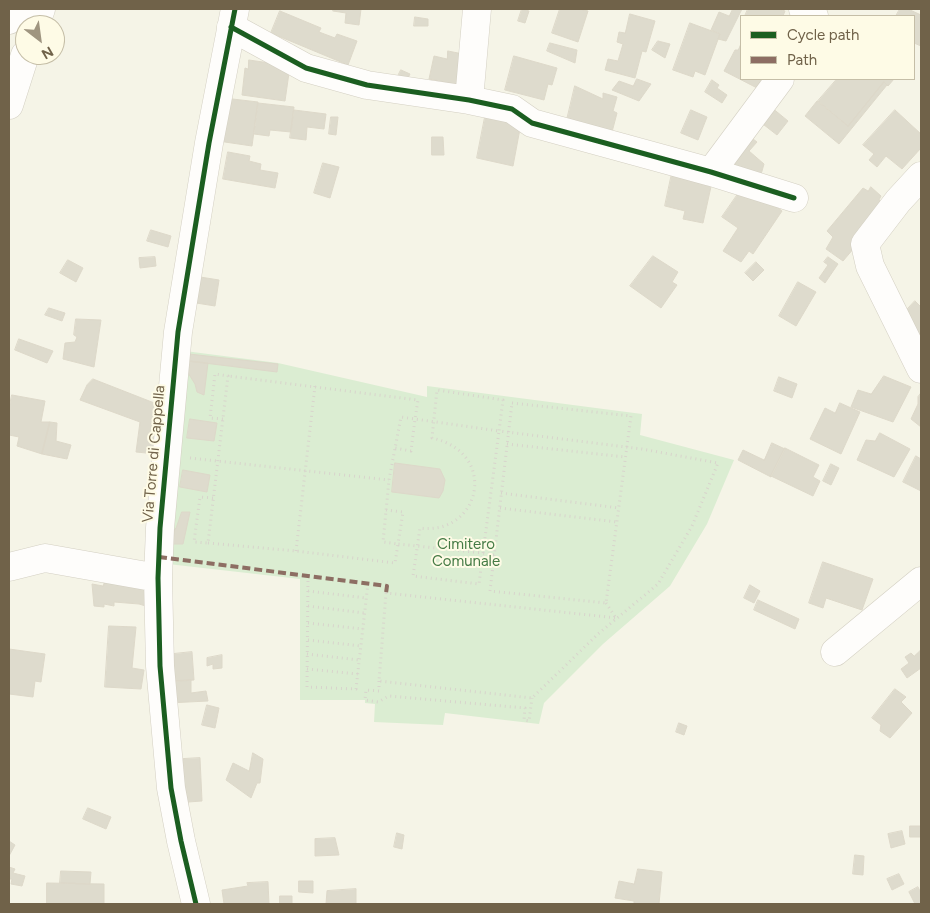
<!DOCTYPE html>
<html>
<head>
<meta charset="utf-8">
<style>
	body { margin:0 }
	#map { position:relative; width:930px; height:913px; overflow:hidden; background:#f5f4e7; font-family:Figtree,sans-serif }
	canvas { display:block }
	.frame { position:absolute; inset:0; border:10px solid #706249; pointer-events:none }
	.legend { position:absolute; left:740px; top:15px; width:175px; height:65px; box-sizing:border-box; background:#fefbe6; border:1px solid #c5bea7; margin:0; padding:6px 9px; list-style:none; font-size:15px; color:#706249 }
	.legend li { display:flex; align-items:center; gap:10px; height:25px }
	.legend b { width:25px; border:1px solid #c5bea7 }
	.north { position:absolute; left:15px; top:15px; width:50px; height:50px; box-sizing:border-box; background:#fefbe6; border:1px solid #c5bea7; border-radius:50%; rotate:150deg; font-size:14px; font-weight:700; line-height:20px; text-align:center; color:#706249 }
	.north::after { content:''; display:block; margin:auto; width:18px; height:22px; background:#9f9580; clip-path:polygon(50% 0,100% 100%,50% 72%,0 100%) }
</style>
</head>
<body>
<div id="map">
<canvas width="930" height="913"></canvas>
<div class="frame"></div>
<ul class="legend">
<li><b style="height:6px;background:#1b5e20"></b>Cycle path</li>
<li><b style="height:6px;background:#8d6e63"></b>Path</li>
</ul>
<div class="north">N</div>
</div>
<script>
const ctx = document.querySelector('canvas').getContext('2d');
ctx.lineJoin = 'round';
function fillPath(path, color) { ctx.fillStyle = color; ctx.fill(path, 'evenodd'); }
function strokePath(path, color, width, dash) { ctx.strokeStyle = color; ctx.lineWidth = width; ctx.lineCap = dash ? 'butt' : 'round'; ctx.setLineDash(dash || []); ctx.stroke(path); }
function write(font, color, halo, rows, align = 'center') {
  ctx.font = font + ' Figtree,sans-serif'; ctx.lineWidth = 4; ctx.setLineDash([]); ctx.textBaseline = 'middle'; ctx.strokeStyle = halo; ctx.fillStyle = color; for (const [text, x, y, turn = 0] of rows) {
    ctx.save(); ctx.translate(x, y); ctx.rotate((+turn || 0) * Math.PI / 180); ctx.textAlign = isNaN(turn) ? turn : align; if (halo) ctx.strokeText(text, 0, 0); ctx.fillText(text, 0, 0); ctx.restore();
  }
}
const green = new Path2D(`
	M185,351L278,363L427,397V386L642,414L640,435L734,460L707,524L670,586L603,644L544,703L539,724L445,713L443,725L374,722L375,704L365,703V700H300V579L168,564Z`);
const building = new Path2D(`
	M334,9H361L359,25L345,23L346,13L333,11Z
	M522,9L529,11L525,23L518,21Z
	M560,9H580L588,11L578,42L552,33Z
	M733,9H742L726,41L718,39L720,34L711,30L719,12L729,16Z
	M748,9H779L785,11L783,16H745Z
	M900,9H908L921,15V46L914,43V16H896Z
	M280,11L321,28L319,32L335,38L337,34L357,41L348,65L271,33Z
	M630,14L655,21L646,52L642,51L635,78L605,70L608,59L618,61L623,44L617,42L619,32L625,33Z
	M415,17L428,19V26H414Z
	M690,23L720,34L705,75L695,71L693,77L673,70Z
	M658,41L670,44L665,58L652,50Z
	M550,43L577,50L575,63L547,51Z
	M741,44V79H767L761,90L724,71L735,50H738Z
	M448,51L468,55L466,86L429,79L434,56L447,59Z
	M514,56L557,68L552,85L548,84L544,100L505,90Z
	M249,60L290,66L285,101L242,95L245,68L248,69Z
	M401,70L410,74L407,80L398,76Z
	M637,79L651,84L639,101L612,90L619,81L633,86Z
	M837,79H894L888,86L884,82L848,126L818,101Z
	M712,80L719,85L717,88L727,95L722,103L705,92Z
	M884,82L887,85L839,144L805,116L817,101L848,126Z
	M575,86L603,99V93L617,97L613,111L617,113L612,132L566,124Z
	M224,98L258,102L252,146L218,141Z
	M258,103L294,107L291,132L270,130L269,136L254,134Z
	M771,107L788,121L777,135L759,121Z
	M294,110L326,114L324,129L307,127L306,140L290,138Z
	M691,110L707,117L698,140L681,133Z
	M895,110L921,134V148L902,169L886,156L877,167L869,160L874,154L863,145Z
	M331,117H338L336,135L329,134Z
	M485,117L522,118L513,166L477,158Z
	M749,136L757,142L749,151L764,164L760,178L726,161Z
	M432,137H443L444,155H432Z
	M228,152L250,156L249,161L261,164L260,170L278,173L275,188L223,179Z
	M323,163L339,167L330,198L314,193Z
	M672,173L712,182L703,223L683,219L685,211L665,206Z
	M871,187L881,196L879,200L888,208L843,261L826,249L833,237L827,231L863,188L868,191Z
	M740,191L758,192L782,211L753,254L749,251L741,262L723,251L738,228L722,217Z
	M151,230L171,236L168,247L147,241Z
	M653,256L678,272L672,282L677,285L661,308L630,286Z
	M155,257L156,266L140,268L139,258Z
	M828,257L838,264L825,283L819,278L828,265L824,262Z
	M68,260L83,268L76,282L60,273Z
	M756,262L764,270L753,281L745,273Z
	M194,276L219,280L215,306L190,302Z
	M798,282L816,292L796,326L779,316Z
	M915,301L921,307V338L917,342L903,314Z
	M49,308L65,313L62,321L45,315Z
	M76,319L101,320L94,367L63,359L65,343L75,342L77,337L74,335Z
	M19,339L53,351L47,363L15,350Z
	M189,354L278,364L277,372L188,361Z
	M188,361L208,363L204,395L197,392L195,384L185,368Z
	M884,376L911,387L893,422L851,407L858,390L871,394Z
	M779,377L797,384L792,398L774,391Z
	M93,379L162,406L157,454L136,452L140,422L80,400L87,385Z
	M921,393V427L911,419L918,404V397Z
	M12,395L45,401L41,422H50L42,454L17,446L19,437L9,435V408Z
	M840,403L860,412L841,454L810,439L825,408L835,413Z
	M190,419L217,423L214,441L187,438Z
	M50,422L57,423L56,441L71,445L67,459L42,454Z
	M880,433L910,449L894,477L857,460L866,440L875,441Z
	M772,443L785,449L771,477L738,460L743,450L764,460Z
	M785,448L819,465L813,477L820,481L813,496L771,476Z
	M916,456L921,459V491L903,482Z
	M395,463L440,469L445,480L443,491L439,498L392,492Z
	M831,464L839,468L831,485L823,481Z
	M183,470L210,475L207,492L180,487Z
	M182,512H190L183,544H162L176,528Z
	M823,562L873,579L862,610L826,598L823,608L809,603Z
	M107,573L148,581L149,607L139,604L114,602V606L104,604V607L94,606L92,584L103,586Z
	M750,585L760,591L754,603L744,598Z
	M758,600L799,619L795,629L754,610Z
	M109,626L136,627L132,668L144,670L141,689L105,687Z
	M9,649L45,654L41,682L35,681L33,697L9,694Z
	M921,650V668L907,678L901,669L909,663L905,657L911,653L914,656Z
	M192,652L194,680L166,682L164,655Z
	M222,655V668L213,669V664L207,666V658Z
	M191,680V693L206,691L208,701L168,703L166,682Z
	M895,689L906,697L901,702L912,713L890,738L880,731L881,725L872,718Z
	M207,705L219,708L215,728L202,725Z
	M679,723L687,726L684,735L676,732Z
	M253,753L263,759L260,783H257L251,798L226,780L233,763L249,771Z
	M200,758L202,801L188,802V810L184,792L183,759Z
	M88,808L111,817L106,829L83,819Z
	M910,826H921V837H910Z
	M902,831L905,844L891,848L888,834Z
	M397,833L404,835L402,849L394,847Z
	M335,838L339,855L315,856V839Z
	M9,841L15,845L9,856Z
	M855,855L864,856L863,875L853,874Z
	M9,867L15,869L13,873L25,876L22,886L11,884L12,879H9Z
	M638,869L662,872L659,904H639L634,903V901L615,898L619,881L634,884Z
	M61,871L91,872L90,884L60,883Z
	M899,874L904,884L892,890L887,879Z
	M299,881H313V893L299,892Z
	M268,882L269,904H224L222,890L248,886L247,883Z
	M47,883L104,884V904H47Z
	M918,887L921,893V904H915L909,892Z
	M356,889V904H326L327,891Z
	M280,896H292V904H280Z`);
const path = new Path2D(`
	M512,403L631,416L606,603L490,591Z
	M507,444L625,457
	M190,458L389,480
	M501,493L619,508
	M213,498L200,497L194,542L208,543L228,376L215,374L210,418L223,419
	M500,508L617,522
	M386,510L403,512L398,544L483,553L499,431L415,419L411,451L395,448
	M208,543L296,551L395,563L398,544L383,542L389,480L401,417L415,419L418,400L228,376
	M296,551L315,386
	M494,555L483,553L479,584L413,576L420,528C480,536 500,453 432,438L437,390L503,400L499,431L642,449L718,463L692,526L658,584L598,634L532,698L379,681L386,593L617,618
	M308,576L307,687L356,689L368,583
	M308,591L366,598
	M606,603L616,618
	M308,606L364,613
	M308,623L363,629
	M308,640L361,646
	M307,654L359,660
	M307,669L358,674
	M379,681V691L366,690L365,700L378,702L389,696L525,708L524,720L529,721L532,698`);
const minor = new Path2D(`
	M803,9L814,16
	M9,20L18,9
	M35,25L41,9
	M231,27L306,68L367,85L469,100L512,109L532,123L711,172L794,198
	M469,100L477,9
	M9,105L25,55
	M711,172L780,79
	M921,176L898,201L865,244L870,266L921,369
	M9,567L45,558L158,578
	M835,652L921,581
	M196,904L181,841L171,788L160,666L158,578L160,528L178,332L209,143L235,9`);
const quiet = new Path2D(`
	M159,557L387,586L386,593`);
const cycleway = new Path2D(`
	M231,27L306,68L367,85L469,100L512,109L532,123L711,172L794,198
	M196,904L181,841L171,788L160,666L158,578L160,528L178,332L209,143L235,9`);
const streetNames = [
	["Via Torre di Cappella",154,454,-85]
];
const parkNames = [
	["Cimitero",466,545],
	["Comunale",466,562]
];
fillPath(green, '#dbedd2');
fillPath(building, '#dedbcd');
strokePath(building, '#ddd8c9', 1);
strokePath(minor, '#d3cfc2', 29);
strokePath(path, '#d8d4cc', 3, [1, 4]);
strokePath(minor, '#fefdfb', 28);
strokePath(quiet, '#8d6e63', 4, [8, 4]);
strokePath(cycleway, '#1b5e20', 5);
write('15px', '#706249', '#fefbe6', streetNames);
write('15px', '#457b45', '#fefbe6', parkNames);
</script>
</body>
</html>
